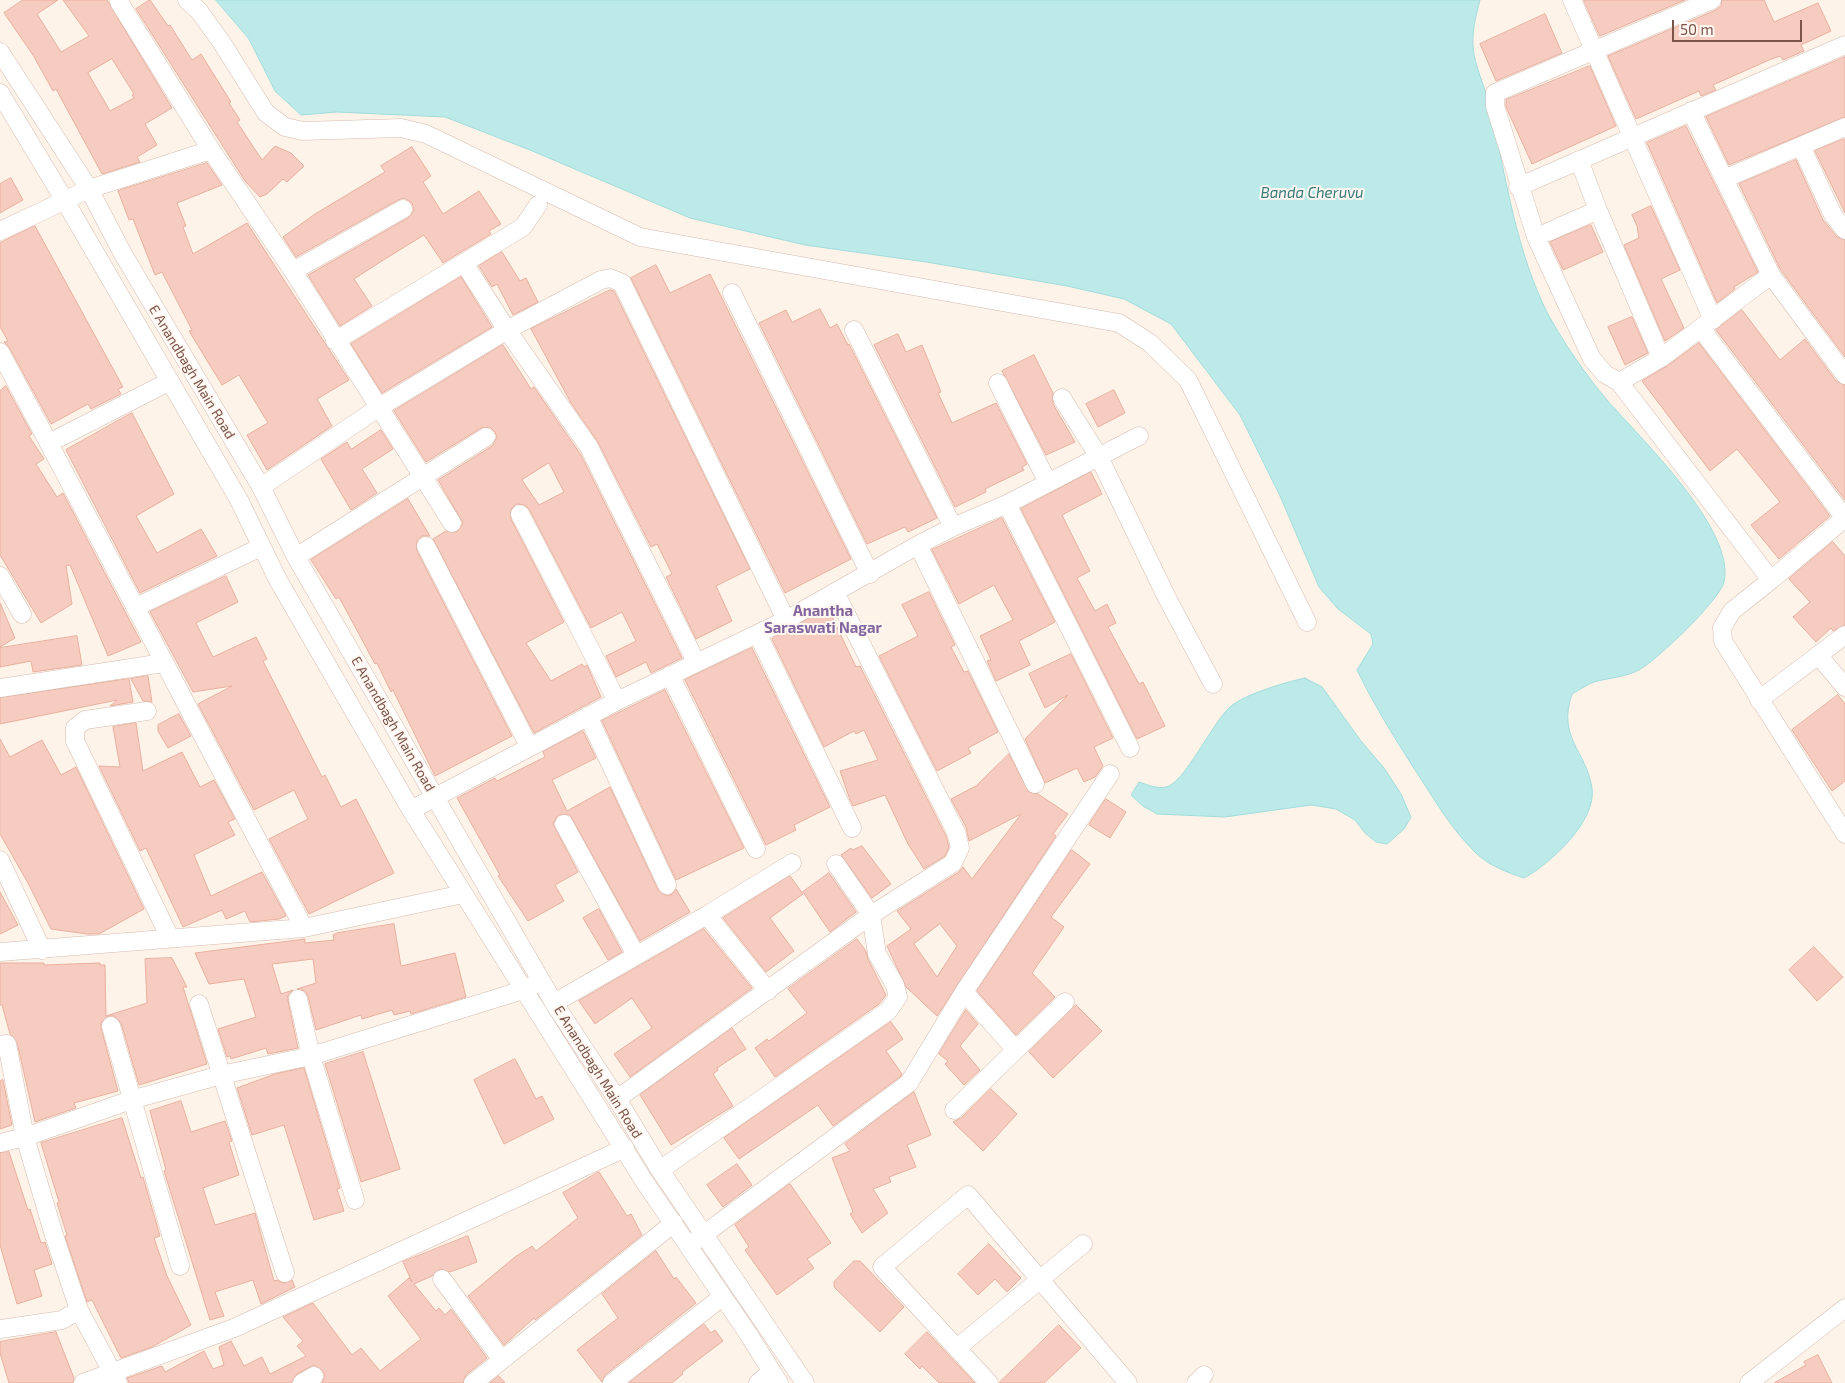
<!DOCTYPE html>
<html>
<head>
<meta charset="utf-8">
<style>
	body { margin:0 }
	#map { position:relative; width:1845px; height:1383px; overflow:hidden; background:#fef3e9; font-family:"Exo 2",sans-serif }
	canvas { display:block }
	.scale { position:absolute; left:1672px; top:20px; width:130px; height:22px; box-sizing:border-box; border:2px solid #7b544a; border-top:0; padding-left:6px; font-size:15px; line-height:18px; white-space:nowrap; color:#7b544a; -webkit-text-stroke:4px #fff7f1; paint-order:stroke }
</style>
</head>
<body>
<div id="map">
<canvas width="1845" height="1383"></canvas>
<div class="scale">50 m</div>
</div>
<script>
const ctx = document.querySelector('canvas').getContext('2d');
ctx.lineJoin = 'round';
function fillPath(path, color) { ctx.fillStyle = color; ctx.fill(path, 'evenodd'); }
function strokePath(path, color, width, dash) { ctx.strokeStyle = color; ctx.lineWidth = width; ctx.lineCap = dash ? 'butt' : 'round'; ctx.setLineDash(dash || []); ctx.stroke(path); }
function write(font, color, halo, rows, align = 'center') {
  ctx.font = font + ' "Exo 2",sans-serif'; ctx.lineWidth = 4; ctx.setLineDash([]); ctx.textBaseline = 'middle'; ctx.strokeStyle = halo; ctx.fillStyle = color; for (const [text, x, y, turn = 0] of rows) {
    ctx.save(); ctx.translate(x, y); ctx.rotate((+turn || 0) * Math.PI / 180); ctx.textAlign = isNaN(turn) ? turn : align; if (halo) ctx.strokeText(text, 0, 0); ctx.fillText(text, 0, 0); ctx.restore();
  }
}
const water = new Path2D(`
	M216,0H1480C1476,15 1472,31 1473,46C1474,66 1486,88 1490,108C1506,176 1516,253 1549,316C1565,345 1586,375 1607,400C1639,437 1736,529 1724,582C1719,601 1658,659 1639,670C1626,677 1608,678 1594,682C1586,685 1579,690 1572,694C1557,738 1586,750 1592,788C1597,821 1550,864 1524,878C1507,872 1489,866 1476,853C1453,831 1437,804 1419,776C1397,742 1375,707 1357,670L1373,644L1371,634L1338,609L1319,587L1280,496L1240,415L1171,324L1124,299L1067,286L926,262L805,245L690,218L530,150L445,117L337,112L301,115L275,91L249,39Z
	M1305,678L1322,687L1361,741L1384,768L1401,794L1411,817L1404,829L1387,844L1376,842L1365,833L1355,820L1336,809L1311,805L1225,817L1157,814L1143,806L1131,795L1139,782C1148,785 1157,789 1166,787C1184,784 1212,723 1230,707C1245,694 1286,682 1305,678Z`);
const building = new Path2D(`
	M23,0H58L37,14L61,52L89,36L63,0H107L172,108L145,124L157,145L137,157L140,162L102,174L56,89L53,91L33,55L4,13ZM112,59L134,94L132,95L134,98L110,111L88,73Z
	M150,0L168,26L170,25L192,60L201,54L231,102L229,103L240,120L237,122L262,160L275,146L291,153L304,166L287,182L283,179L267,194L260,197L245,181L136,9Z
	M1584,0H1685L1600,36Z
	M1722,0H1764L1774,22L1818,3L1831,31L1801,45L1804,51L1783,60L1780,56L1769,60L1713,85L1716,90L1701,96L1699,91L1636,119L1608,56L1716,10L1721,6Z
	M1545,14L1562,53L1496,81L1480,44Z
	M1845,57V117L1729,165L1706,117Z
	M1590,66L1616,126L1532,164L1506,107V100Z
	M1686,126L1758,272L1734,287L1735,289L1717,303L1647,143Z
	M1844,139L1845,140V213L1815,151Z
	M412,147L431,176L423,182L443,214L479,191L501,224L489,231L491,234L443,263L424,235L385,259L354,279L372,306L340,326L308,275L408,218L414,210L412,203L404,198L398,200L296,257L283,237L315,214L385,172L381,166Z
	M1796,160L1823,220L1837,237L1845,240V357L1780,269L1739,184Z
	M207,163L222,185L177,203L186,226L183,227L193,254L247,223L349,380L317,399L332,426L267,470L247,435L268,423L239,375L222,385L189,331L192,330L162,272L155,275L133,219L129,220L118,191Z
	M11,178L23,200L0,213V184Z
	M1651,206L1680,270L1661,279L1684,328L1665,341L1624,245L1639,238L1637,226L1632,215Z
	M1591,225L1603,252L1563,270L1550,242Z
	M35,226L123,387L118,389L121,394L91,409L88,404L51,424L9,347L4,342L8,341L0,327V243Z
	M502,252L520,281L526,278L538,302L513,315L497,284L492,287L479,266Z
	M656,265L670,293L710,274L851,559L785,593L631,278Z
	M461,277L492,327L382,393L351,344Z
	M610,290L614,291L750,569L716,586L732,621L696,639L666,577L672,574L657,544L651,547L598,442L571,403L531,329Z
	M820,309L830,328L837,324L848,345L849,344L937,518L908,532L905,527L867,544L759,323L786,310L792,322Z
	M1742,310L1780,360L1805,339L1836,381L1845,385V500L1716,330Z
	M1632,317L1648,353L1625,365L1608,327Z
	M898,334L906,352L922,345L941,392L938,393L952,423L996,403L1027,464L1022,467L1024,470L985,489L986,492L955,507L874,345Z
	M1699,343L1830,516L1779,559L1751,525L1780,502L1737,449L1710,471L1642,381L1667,366Z
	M503,345L531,389L534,387L581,455L682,658L651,673L646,662L616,677L606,656L636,641L622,612L591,628L529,509L525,505L516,504L511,509V519L564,622L526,643L551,681L582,664L584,667L587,665L601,697L534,733L433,539L446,531L457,532L463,523L438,480L492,446L497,437L495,432L490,427L481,428L426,462L394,411ZM549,463L564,492L539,505L522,480Z
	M1034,355L1053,393V404L1075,442L1046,455L1002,371Z
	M6,386L32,434L29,436L44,459L36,464L57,497L63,493L141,642L108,656L70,565L66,566L72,604L41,623L0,555V391Z
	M1114,390L1125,413L1098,427L1086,404Z
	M132,413L174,494L136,516L157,553L201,529L217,556L140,593L66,450Z
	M381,430L393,449L362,469L377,493L351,510L321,459L347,442L351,449Z
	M1091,472L1102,494L1062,515L1090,571L1077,578L1095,611L1107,604L1116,623L1108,627L1139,684L1143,682L1165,726L1137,739L1021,509Z
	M408,499L430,536H422L417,540V551L512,736L435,776L393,690L391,692L377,663L375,664L339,597L336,599L311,560Z
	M1002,518L1055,622L1019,641L1030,665L996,681L987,661L991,660L980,636L1013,620L994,585L959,604L932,550Z
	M1833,542L1845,556V625L1833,631L1831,628L1816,642L1793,617L1810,602L1789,579Z
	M226,576L238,602L196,623L213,657L256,637L267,659L263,661L322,777L325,775L341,807L356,799L394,873L309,914L269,839L308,819L294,790L254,810L198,704L232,686L193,692L150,612Z
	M929,592L955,645L951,647L964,672L968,671L998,732L968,748L971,753L937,771L879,656L918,636L902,605Z
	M0,603L15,638L0,647Z
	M828,608L856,667L860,666L946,836L949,847L945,856L924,869L908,844L885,795L853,806L850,800L840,771L878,760L864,730L856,734L854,731L824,747L772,639Z
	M77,636L82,665L33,672L31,661L0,667V648Z
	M752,648L830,807L794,825L796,830L766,845L685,680Z
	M1071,654L1113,738L1094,747L1103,766L1095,777L1084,782L1077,768L1045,783L1025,739L1068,695L1045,708L1029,674Z
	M148,676L152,702L143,701L131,679Z
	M129,679L133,702L110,706L117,700L0,724V698Z
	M665,690L744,848L676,880L602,721Z
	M1838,695L1845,704V781L1832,791L1792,730Z
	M179,714L191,736L168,748L158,731V725Z
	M136,723L143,771L182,752L200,787L214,780L235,819L228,822L235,835L194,855L211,896L262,872L286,916L279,919L250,922L245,911L226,919L222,910L183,927L146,848L140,851L99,766L120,767L113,727Z
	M583,731L596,758L552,780L567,811L610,787L658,890L667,896L672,894L676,889L690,912L640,941L570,815H558L553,824L578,872L555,885L564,901L528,921L498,876L500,875L457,798L495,778L497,781L545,757L543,752Z
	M0,739L10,757L42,740L61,775L76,767L144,909L99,934H87L51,929L28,883L0,834Z
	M1009,754L1029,792L1038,794L1068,814L1053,834L1056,836L937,1016L906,987L887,946L911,929L897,911L959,872L963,867L972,879L1021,814L969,841L966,827L951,799L976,786ZM940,924L957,946L937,977L914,944Z
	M1106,799L1126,812L1110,838L1089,825Z
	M862,846L891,884L872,898L841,855L851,848L852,850Z
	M1072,850L1090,864L1051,917L1064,927L1032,973L1055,997L1016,1035L977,991Z
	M829,873L856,912L830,932L803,892Z
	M790,876L803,894L770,918L794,951L766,972L723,918Z
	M0,892L18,925L0,934Z
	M599,909L622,952L608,960L583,918Z
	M394,924L401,966L455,953L466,997L411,1014L410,1011L394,1015L392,1010L362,1019L361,1015L316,1030L308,996L305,991L297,989L316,983L313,959L272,964L281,994L293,990L288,995V1001L298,1048L268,1054L266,1048L231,1059L230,1056L227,1057L218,1029L256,1017L244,979L209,984L195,953L305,939V943L334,940L333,935L337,933Z
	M704,929L752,988L630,1077L614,1054L652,1028L632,998L595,1024L579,1001Z
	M857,939L866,951L868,959L886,995L879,1004L775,1077L755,1048L767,1039L769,1041L807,1013L788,989Z
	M1814,947L1843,977L1817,1001L1789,970Z
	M172,958L187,987H183L207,1064L139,1085L121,1023L114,1016H108L101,1023V1028L118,1091L74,1103L76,1108L35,1122L17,1042L10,1034L2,1005H0V963H44V965L100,963V965H105L106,1016L147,1003L145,959Z
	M1076,1005L1102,1031L1053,1078L1029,1052Z
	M966,1010L978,1024L960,1046L980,1070L964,1085L945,1064L948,1061L939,1054Z
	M891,1022L903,1039L886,1051L902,1074L901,1076L833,1126L818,1105L739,1159L724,1138Z
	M732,1028L746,1049L717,1068L718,1070L713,1074L733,1106L671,1145L640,1095Z
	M363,1052L400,1169L361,1182L325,1064Z
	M515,1059L536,1099L542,1096L554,1119L504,1144L474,1080Z
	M304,1068L340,1188L337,1189L344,1211L314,1220L284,1125L252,1135L237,1088L275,1074Z
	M3,1080L12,1125L0,1129V1081Z
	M991,1089L1017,1114L983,1151L953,1122L961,1118Z
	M914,1092L931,1135L907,1145L916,1167L889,1177L891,1182L873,1189L888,1213L862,1233L850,1214L853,1212L832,1158L850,1151L845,1144Z
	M181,1101L191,1132L225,1121L232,1141L229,1142L239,1175L203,1188L215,1225L255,1213L274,1281L277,1280L283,1283L292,1280L295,1287L261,1304L253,1280L215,1292L224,1316L210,1320L164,1171L166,1170L150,1111Z
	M122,1118L141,1178L143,1177L160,1236L154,1238L167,1276L191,1325L152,1347L121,1358L92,1300L87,1302L65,1236L67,1235L57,1203L59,1202L41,1143Z
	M9,1152L28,1210L30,1209L41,1243L45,1242L52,1264L34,1270L42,1296L17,1304L0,1245V1153Z
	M737,1164L752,1185L723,1207L707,1185Z
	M599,1172L627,1216L631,1214L642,1235L535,1320L534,1318L504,1345L468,1296L515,1257L532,1246L536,1251L578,1218L563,1193Z
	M790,1184L831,1243L807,1259L814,1268L777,1295L745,1250L749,1247L735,1225Z
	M468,1236L477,1262L450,1272L440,1269L432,1276L414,1284L436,1311L439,1308L445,1315L451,1309L487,1358L466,1375L463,1383H322L325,1376L323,1371L314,1365L297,1374L291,1383H129L127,1378L162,1366L165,1372L204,1351L213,1369L224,1365L219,1347L231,1341L244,1366L262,1357L270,1374L306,1356L297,1346L303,1341L283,1317L313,1303L352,1355L361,1348L380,1371L421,1339L388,1296L409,1278L412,1282L403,1262Z
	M989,1244L1021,1278L1007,1292L995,1279L978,1295L958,1274Z
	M656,1251L674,1279L676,1277L696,1303L605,1375L602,1382L577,1350L618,1318L602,1294Z
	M854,1261H860L904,1307L880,1332L834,1287V1282Z
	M704,1324L711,1333L715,1330L723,1341L682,1372L683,1374L672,1383H629Z
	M1059,1325L1081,1348L1044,1383H999Z
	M56,1332L74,1378L73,1383H9L0,1353V1342Z
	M927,1332L975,1383H939L922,1366L920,1369L905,1354Z
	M1818,1355L1832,1383H1774L1806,1365L1804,1362Z
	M499,1376L505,1383H490Z`);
const minor = new Path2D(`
	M187,0L199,11L222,43L266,113L285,127L303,131L401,128L426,134L640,237L1119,323L1150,343L1188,380L1307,622
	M1572,0L1713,320
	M1712,0L1495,93V106L1536,237L1592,359L1605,374L1619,382L1771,580L1732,611L1722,628L1723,641L1845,834
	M119,2L211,150L293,271L452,523
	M0,52L89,189L123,254L261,487L296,557L554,1003L617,1099L660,1170L805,1383
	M0,93L65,201L239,500L278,580L411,810L644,1181L747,1332L779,1383
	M1691,111L1771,275L1845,375
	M1802,148L1833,215L1845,230
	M1579,160L1598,210
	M1724,179L1845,127
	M1518,187L1845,45
	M0,231L89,189L211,150
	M1548,232L1598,210L1661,358
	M464,263L507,330L589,447L696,662
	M293,271L403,209
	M732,293L870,574
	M854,330L953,527
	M1702,330L1845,518
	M335,341L523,227L538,205
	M0,352C103,543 202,736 304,928
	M1619,382L1661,358L1771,275
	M998,383L1048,483
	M1062,398L1099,457L1167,598L1213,684
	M49,443L170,381
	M261,487L378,408L507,330L601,280L610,278L622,283L786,620
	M1007,504L1130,748
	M520,514L617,701
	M918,545L1035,784
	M426,546L529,746
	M296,557L486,437
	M0,576L22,614
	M1771,580L1845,518
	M136,607L261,547
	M758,635L852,828
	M1818,655L1845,687
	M670,675L756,849
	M0,688L163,663
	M1759,700L1845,635
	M147,711L85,720L75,728V741L170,938
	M588,716L667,885
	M411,810L617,701L786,620L918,545L953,527L1007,504L1139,436
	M564,824L636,955
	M0,860L42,950
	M707,915L768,991
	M0,952L304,928L463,894
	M964,992L1015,1049
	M298,999L311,1056L355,1200
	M554,1003L707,915L792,863
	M199,1004L285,1273
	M111,1026L180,1266
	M0,1045L7,1044L25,1137L53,1232L79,1310L118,1383
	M617,1099L871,915L953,863L960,848L956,832L835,592
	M954,1110L1065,1002
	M0,1143L25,1137L131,1100L221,1075L311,1056L523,990L533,985
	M660,1170L888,1011L898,997L895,985L877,954L871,915L836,864
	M695,1241L909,1083L964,992L1110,774
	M442,1279L502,1360
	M0,1329L62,1320L79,1310
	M957,1348L1083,1244
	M83,1383L234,1328L625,1148
	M302,1383L314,1376
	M473,1383L674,1223
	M612,1383L722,1297
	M758,1383L771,1372
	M989,1383L882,1267L968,1195L1128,1383
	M1196,1383L1204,1375
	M1749,1383L1845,1308`);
const streetNames = [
	["E Anandbagh Main Road",192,372,59],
	["E Anandbagh Main Road",393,724,60],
	["E Anandbagh Main Road",598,1072,58]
];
const waterNames = [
	["Banda Cheruvu",1312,193]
];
const neighbourhoodNames = [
	["Anantha",823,611],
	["Saraswati Nagar",823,628]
];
fillPath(water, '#bbeae9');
strokePath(water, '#a1dcdc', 1);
fillPath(building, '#f5ccbf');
strokePath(building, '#e9af9e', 1);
strokePath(minor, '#d4bbb0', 19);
strokePath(minor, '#fff', 18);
write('14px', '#7b544a', '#fff7f1', streetNames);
write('italic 15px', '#397979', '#fff7f1', waterNames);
write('bold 15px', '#83669e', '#fff7f1', neighbourhoodNames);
</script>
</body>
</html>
